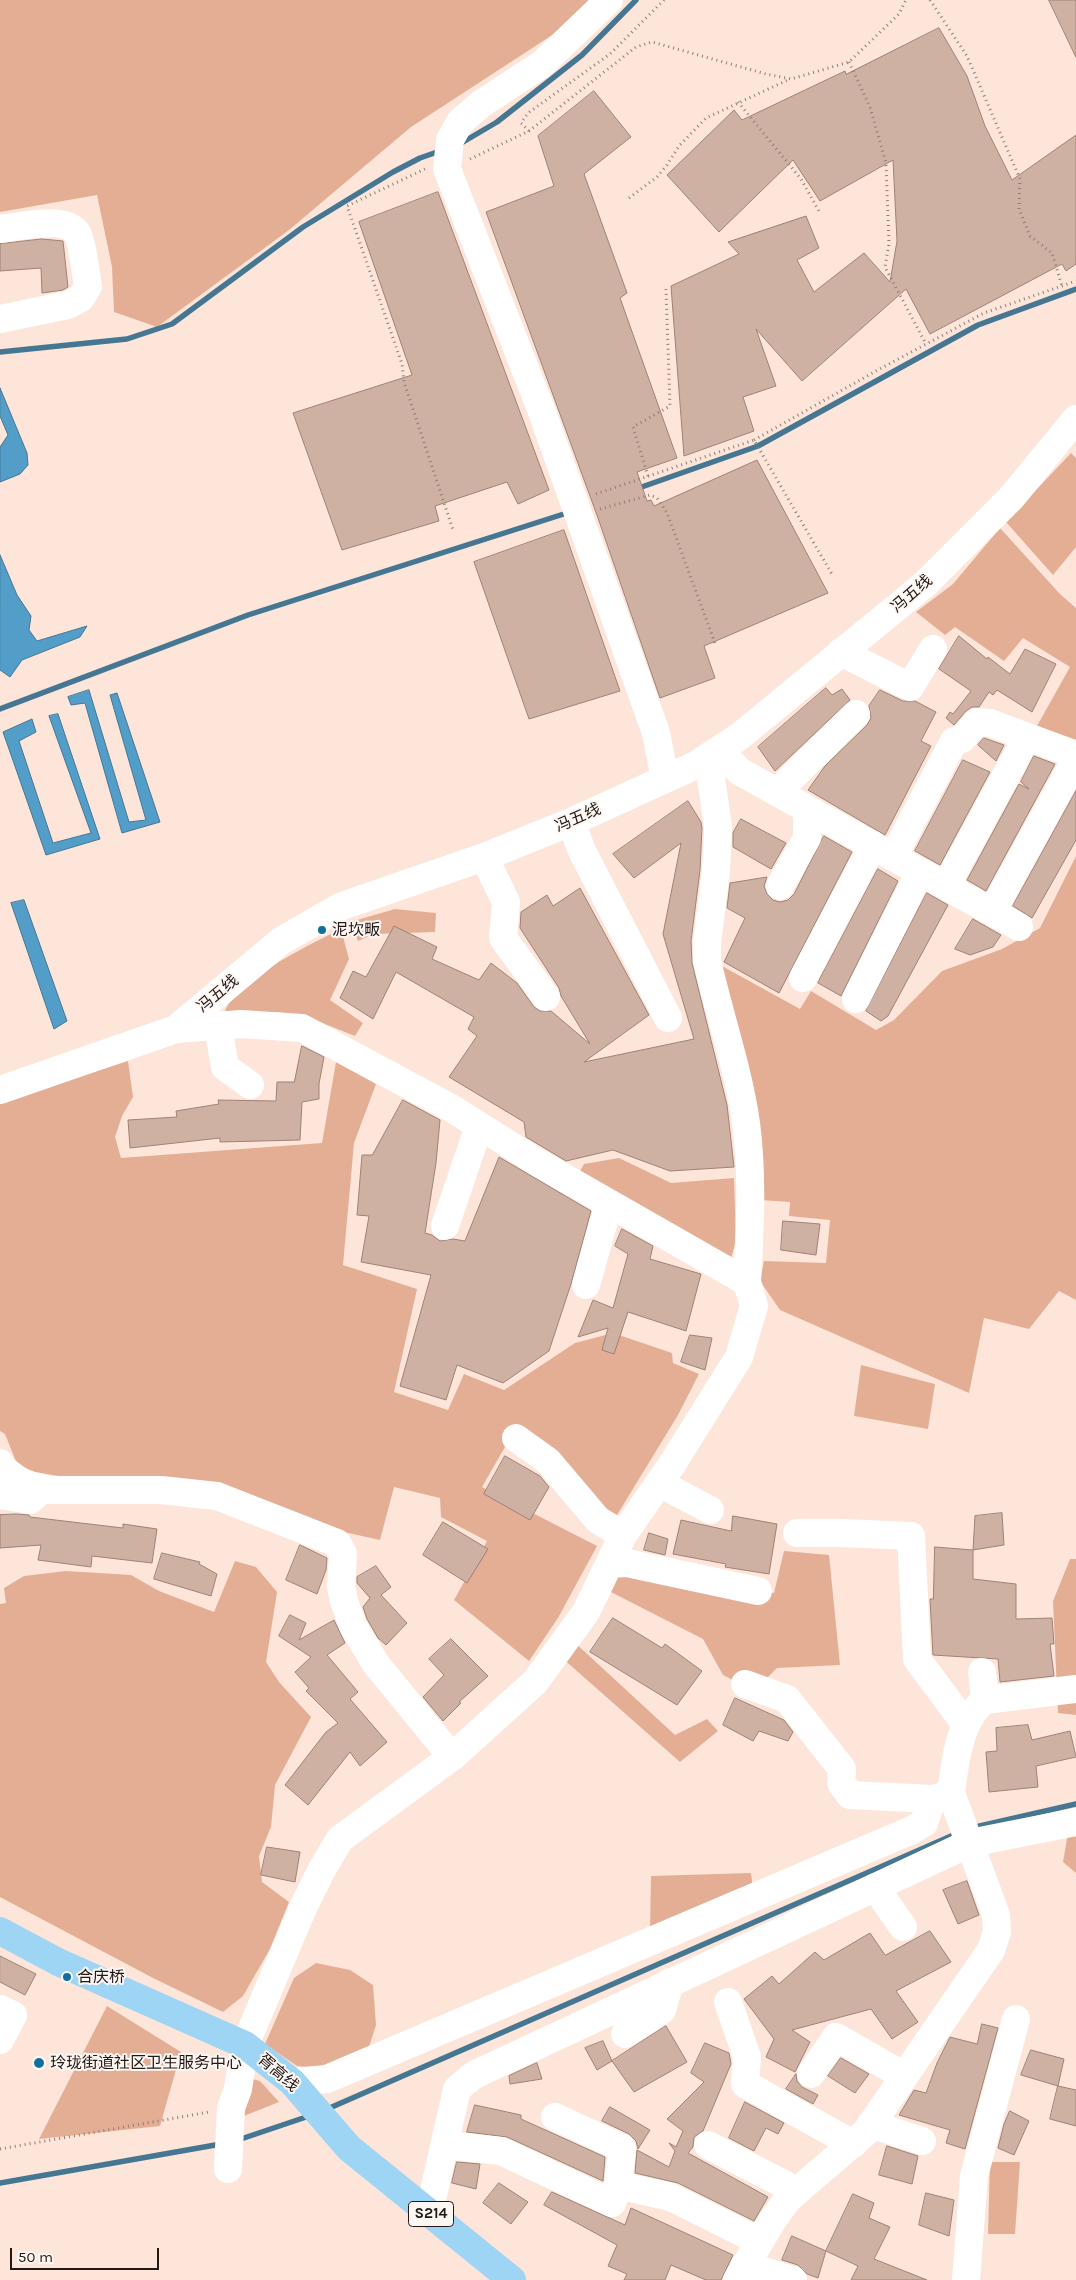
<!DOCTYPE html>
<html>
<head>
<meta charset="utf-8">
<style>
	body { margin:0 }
	#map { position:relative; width:1076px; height:2280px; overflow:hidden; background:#fee5da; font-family:Karla,sans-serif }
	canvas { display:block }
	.scale { position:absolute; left:10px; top:2248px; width:149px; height:22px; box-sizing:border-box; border:2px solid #231813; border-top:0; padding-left:6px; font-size:15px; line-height:18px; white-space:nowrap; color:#231813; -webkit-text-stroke:4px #fdf7f4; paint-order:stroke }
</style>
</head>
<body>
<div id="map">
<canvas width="1076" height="2280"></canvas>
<div class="scale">50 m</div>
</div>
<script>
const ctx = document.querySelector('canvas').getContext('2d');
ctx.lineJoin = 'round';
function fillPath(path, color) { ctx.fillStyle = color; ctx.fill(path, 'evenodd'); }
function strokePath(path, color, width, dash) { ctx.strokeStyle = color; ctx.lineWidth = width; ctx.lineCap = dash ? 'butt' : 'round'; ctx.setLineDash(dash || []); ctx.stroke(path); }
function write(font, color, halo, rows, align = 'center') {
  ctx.font = font + ' Karla,"Noto Sans SC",sans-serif'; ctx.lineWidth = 4; ctx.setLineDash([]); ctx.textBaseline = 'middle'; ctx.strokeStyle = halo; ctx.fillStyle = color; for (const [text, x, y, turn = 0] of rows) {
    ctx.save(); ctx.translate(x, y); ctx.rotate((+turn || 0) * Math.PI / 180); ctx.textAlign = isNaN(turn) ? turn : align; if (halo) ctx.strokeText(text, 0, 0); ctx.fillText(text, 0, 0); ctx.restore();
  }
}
const green = new Path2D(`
	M0,0H593L563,28L411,127L289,230L157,327L114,312L112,267L97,195L0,212Z
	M1071,453L1076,458V547L1053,575L1006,522Z
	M1000,528L1060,594L1076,608V743L1037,726L1070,667L1023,638L1004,661L955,627L945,635L916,612L953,584Z
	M1076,856V1300L1059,1291L1029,1329L984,1318L969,1393L780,1310L760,1281L764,1261L826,1263L830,1220L789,1216L790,1202L760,1200L722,966L800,1009L811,991L876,1030L894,1020L942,971L1002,949L1040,928Z
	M395,909L436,913L435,932L374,934L358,941L350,922Z
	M341,929L349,959L330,1000L363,1023L355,1036L305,1016L277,1012H225C235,980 311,944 341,929Z
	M128,1061L133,1097L122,1116L115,1137L121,1158L322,1143L336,1062L376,1084L354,1143L343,1265L417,1289L394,1392L448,1410L464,1374L504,1390L575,1343L613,1333L672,1353L673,1363L699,1374L678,1415L614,1520L517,1426L482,1487L597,1546L558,1618L529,1661L454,1600L487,1541L441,1517L440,1498L394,1487L380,1540L330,1529L179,1478L59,1476L35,1472L17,1464L5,1434L0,1431V1102Z
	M619,1158L671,1183L734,1178L736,1240L731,1259L579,1173L584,1164Z
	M861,1365L935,1384L928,1429L854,1416Z
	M784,1551L829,1555L840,1665L777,1668L754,1691L723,1675L703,1639L605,1589L620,1565L774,1593Z
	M1070,1559H1076V1715L1058,1713L1053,1601Z
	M235,1561L256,1567L277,1592L266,1662L279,1682L311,1717L275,1785L271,1827L259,1856L262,1882L289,1902L270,1949L243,1996L223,2012L153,1978L0,1897V1604L6,1603L4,1588L24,1576L66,1571L131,1575L159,1591L214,1612Z
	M572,1640L675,1735L707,1719L718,1731L680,1762L561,1657Z
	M1076,1831V1873L1063,1862L1068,1833Z
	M751,1873L754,1897L650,1933L651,1876Z
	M316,1963L350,1970L373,1985L376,2025L367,2053L327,2069L297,2066L265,2044L294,1978Z
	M107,2006L181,2052L160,2126L39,2139Z
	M249,2078L260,2081L279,2102L244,2116Z
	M990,2162H1020L1015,2234H988Z`);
const water = new Path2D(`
	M0,388L27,453L28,465L20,474L0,482V447L8,435L0,416Z
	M0,555L17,595L31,616L29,630L37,641L87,626L80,637L22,660L10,677L0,670Z
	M89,690L129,822L146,820L110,695L117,693L160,822L122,833L85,703L71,705L68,697Z
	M58,714L100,839L46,855L3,732L32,719L36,732L19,741L53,843L91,833L49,716Z
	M24,900L67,1021L54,1029L11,903Z`);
const stream = new Path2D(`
	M458,145L497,122L582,55L636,0
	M0,352L127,339L172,324L303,227L393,172L420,158L440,151
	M636,489L758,446L978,325L1076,289
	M0,709L248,615L570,512
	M971,1828L1076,1804
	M325,2110L958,1833
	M238,2140L312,2115
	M0,2183L221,2144`);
const building = new Path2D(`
	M1049,0H1076V57Z
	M939,28L967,76L985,126L1012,180L1076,135V264L1066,271L1062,264L930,334L906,289L802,381L756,329L776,386L743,397L754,431L684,456L671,286L739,254L728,242L806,216L819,248L797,260L814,292L864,253L890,282L897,241L893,160L820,201L793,160L719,232L667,175L734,110L742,120L845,71L846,74Z
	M594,91L631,137L584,174L627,293L620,298L677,458L637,472L647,501L651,500L654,506L757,460L828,593L704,646L715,678L660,698L598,518L486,212L554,186L538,136Z
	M438,192L549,490L518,504L507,482L435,506L439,521L342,550L293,413L412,375L359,222Z
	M42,239L63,241L68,287L63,290L42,293L41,268L0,271V244Z
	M564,530L620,691L529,719L474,562Z
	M959,636L987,659L988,657L1010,674L1025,649L1056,664L1032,712L997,690L993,695L989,692L979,707H972L966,711L954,725L946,718L950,712L953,714L971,691L939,669Z
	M826,688L832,695L842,689L850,700L775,771L758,747Z
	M880,690L903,701H915L936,712L921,741L931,746L885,835L808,790L825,766L867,725L871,718L869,706Z
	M984,738L1004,745L996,761L978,745Z
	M1034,756L1055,764L986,891L967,880L1019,784L1029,789L1021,782Z
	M963,760L990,772L940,865L915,851Z
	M1076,791V840L1032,918L1013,906Z
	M688,801L701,822L702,828L700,870L691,941L692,963L727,1105L734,1167L670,1171L613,1150L566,1161L526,1137L524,1122L449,1077L477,1036L468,1029L474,1017L396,972L373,1019L340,998L353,971L366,977L394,926L437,947L432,959L479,980L491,963L517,983L534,1007L540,1011H551L590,1044L561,996L559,988L520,928L521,912L547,895L553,906L580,888L649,1015L584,1062L694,1039L663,934L681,843L634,878L613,854Z
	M741,819L786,843L771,869L733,847V833Z
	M824,836L852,852L779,993L724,962L745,918L727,908L730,883L767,877L764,886L767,894L773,900L780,902L788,900L794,894Z
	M878,869L898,881L841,996L818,983Z
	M927,893L948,905L888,1016L881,1021L866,1011Z
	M973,919L1001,935L993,947L970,955L955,949Z
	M302,1046L324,1057L319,1084V1099L302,1102L300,1140L220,1142V1138L130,1148L128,1120L177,1117L176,1111L219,1104L218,1100L276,1101L277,1082H294Z
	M403,1100L440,1120L436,1163L425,1233L432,1235L440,1241L453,1239L465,1241L499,1157L591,1211L571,1284L549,1351L503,1383L457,1365L446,1400L400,1386L431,1275L361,1262L369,1216L357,1215L362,1155H372Z
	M783,1221L820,1224L816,1255L781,1250Z
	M622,1229L653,1246L650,1259L701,1274L686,1331L628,1312L614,1354L602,1350L608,1328L578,1337L593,1300L613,1308L628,1254L615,1246Z
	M690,1335L712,1338L705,1370L681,1362Z
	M505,1456L540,1476L549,1487L530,1520L484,1494Z
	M1002,1513L1004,1545L973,1550L975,1516Z
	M17,1514L29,1515L30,1517L123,1528V1524L157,1529L152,1563L92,1556L91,1567L38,1560L41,1545L0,1548V1515Z
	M733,1516L777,1524L769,1574L725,1567L726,1564L673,1554L681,1520L731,1531Z
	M443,1522L488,1549L467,1583L423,1555Z
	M649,1533L668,1539L665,1555L644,1550Z
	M300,1545L327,1558L326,1570L317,1594L286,1580Z
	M935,1547L973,1550V1579L1016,1584V1619L1052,1618L1054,1644H1050L1054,1676L1000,1682L998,1659L933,1655L930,1599H933Z
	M162,1553L200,1562L199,1564L217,1574L211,1596L154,1579Z
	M376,1566L391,1587L381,1595L407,1623L386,1645L378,1638L367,1619L363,1607L370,1598L357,1583V1577Z
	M290,1615L306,1623L299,1640L334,1620L345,1643L327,1655L358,1692L350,1699L387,1742L360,1766L350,1752L308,1805L285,1785L326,1732L338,1723L306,1691L309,1688L295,1672L311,1657L279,1636Z
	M613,1618L662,1648L665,1644L702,1671L677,1705L590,1652Z
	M451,1639L488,1676L459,1702L461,1703L443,1721L423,1697L444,1675L429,1659Z
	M735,1698L784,1720L793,1732L788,1741L759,1731L753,1741L723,1725Z
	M1028,1725L1032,1740L1070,1731L1076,1757L1036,1766L1038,1787L989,1792L986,1752L997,1751L996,1728Z
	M267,1847L300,1852L295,1882L261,1875Z
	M967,1881L979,1915L958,1924L943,1890Z
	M930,1931L951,1962L896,1991L918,2022L892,2039L871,2009L792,2030L810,2042L795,2072L766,2057L774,2039L744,1999L772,1976L779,1984L815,1952L824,1960L870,1933L885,1955Z
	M0,1956L36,1974L25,1995L0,1982Z
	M982,2024L998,2028L965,2149L946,2143L950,2130L899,2115L914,2090L926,2093L937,2063L950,2037L977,2044Z
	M666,2026L687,2062L634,2092L612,2061Z
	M603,2041L612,2061L597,2070L585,2048Z
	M705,2043L729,2053L731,2064L703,2131L694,2137L693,2147L688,2153L768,2197L754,2221L678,2183L635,2173L637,2150L669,2167L675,2151L669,2143L676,2147L683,2131L667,2119L704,2082L691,2073Z
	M1031,2050L1064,2059L1058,2086L1021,2075Z
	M841,2058L869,2074L855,2093L828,2076Z
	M537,2063L542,2079L510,2084L509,2076Z
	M796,2074L797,2081L802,2087L818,2095L813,2104L786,2089Z
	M1058,2086L1076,2090V2126L1050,2119Z
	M745,2102L784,2123L778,2134L766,2128L754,2151L729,2138Z
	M475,2105L521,2115V2119L605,2157L603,2181L507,2137L467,2132Z
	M610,2107L650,2130L638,2149L636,2141L629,2134L602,2121Z
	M1010,2111L1029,2121L1014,2155L998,2148L1004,2124Z
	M887,2146L918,2156L912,2184L879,2175Z
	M457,2162L480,2164L476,2189L452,2183Z
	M499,2183L528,2202L511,2224L483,2203Z
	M552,2192L625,2225L631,2208L733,2255L721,2280H706L671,2265L665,2280H624L627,2274L608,2266L617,2245L544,2205Z
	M926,2193L954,2200L949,2236L919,2225Z
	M853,2194L874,2203L869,2218L890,2227L874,2259L927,2280H851L858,2266L826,2251Z
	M792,2236L826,2251L818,2278L807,2274L798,2265L782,2260Z`);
const path = new Path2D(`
	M930,0L967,56L1020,179L1019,209L1030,236L1052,253L1062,286
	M849,62L870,107L886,163L889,244L885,267L926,344
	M738,102L801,179L820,213
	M529,131L521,123L528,113L610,54L664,0
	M470,159L529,131L636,47L652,42L766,74L791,79L849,62L899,14L906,0
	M425,169L347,206L402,364L404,382L453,530
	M629,198L657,177L667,165L679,146L706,118L790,79
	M754,440L876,371L984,313L1076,281
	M648,476L633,427L670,406L666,289
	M596,494L754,440L833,576
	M600,509L650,495L657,498L667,513L715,643
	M0,2149L209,2112`);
const minor = new Path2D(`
	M609,0L542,64L481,104L460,122L450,140L447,169L542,412L656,733L665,779
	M0,229C19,227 65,215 77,233C82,241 86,275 88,286L81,298L68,305L0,319
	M841,652L910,687L933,649
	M719,750L739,771L1019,927
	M708,757L718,827L716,871L707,943V960C719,1015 738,1067 746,1123C753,1176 750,1229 747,1282
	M777,792L856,714
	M571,822L582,851L668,1018
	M484,857L506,902L503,938L546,997
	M893,857L954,741L962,739L977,722L990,723L1076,755
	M780,886L807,838V809
	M946,886L1027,737
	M992,912L1076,759
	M803,978L873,845
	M856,999L920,872
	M218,1026L225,1067L250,1085
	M176,1029L241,1024L302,1028L451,1108L537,1162L747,1282L754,1306L739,1357L671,1466L623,1535L586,1612L535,1682L452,1757L340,1839L321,1871L302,1910L245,2045L238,2089L231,2108L228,2169
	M0,1090L176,1029L281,941L342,906L484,857L571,822L696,765L740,736L925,584L1012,497L1076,419
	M445,1226L479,1126
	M586,1285L609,1203
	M516,1438L548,1461L598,1520L623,1535
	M0,1463L2,1468L22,1483L50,1490H161L217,1496L337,1543L343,1554L341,1586L344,1601L353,1626L376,1664L452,1757
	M659,1483L710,1510
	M0,1495L30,1500L40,1491
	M797,1533H843L911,1536L917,1659L966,1725
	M609,1564L627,1563L758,1591
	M982,1672L985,1700
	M745,1684L787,1699L842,1769L841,1783L850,1795L932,1799L948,1795
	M875,1887L903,1927
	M728,2002L747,2057L745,2084L853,2144
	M0,2009L13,2015L0,2040
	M625,2034L662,2010L670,1982
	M811,2074L836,2037L904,2076
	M292,2082L327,2079L912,1830L924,1823L932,1799
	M555,2117L622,2148L618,2185
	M871,2124L922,2141
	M445,2145L501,2151L612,2203L618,2185L671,2197L759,2241
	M708,2145L797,2191
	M429,2213L457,2089L474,2075L970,1843L1076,1822
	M745,2265L793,2280
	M737,2280L772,2221L788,2199L866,2132L991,1950L997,1932L996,1915L951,1793C955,1762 959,1720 985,1700L1076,1689
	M966,2280L974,2176L1016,2019`);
const major = new Path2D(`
	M0,1931L58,1962L245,2045L292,2082L349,2148L512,2280`);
const markers = [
	[322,930,5,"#0f709e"],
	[67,1977,5,"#0f709e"],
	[39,2063,6,"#0f709e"]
];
const shields = [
	[431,2214,45]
];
const shieldNames = [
	["S214",431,2214]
];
const streetNames = [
	["冯五线",912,594,-41],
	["冯五线",578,818,-24],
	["冯五线",218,994,-40],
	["胥高线",278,2073,41]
];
const poiNames = [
	["泥坎畈",332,930],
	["合庆桥",77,1977],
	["玲珑街道社区卫生服务中心",50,2063]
];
fillPath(green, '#e4ae95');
fillPath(water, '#539ec9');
strokePath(water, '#457692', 1);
strokePath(stream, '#457692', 5.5);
fillPath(building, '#cfb1a4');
strokePath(building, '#9e8275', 1);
strokePath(path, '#8f7d75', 3, [1, 4]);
strokePath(minor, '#fff', 28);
strokePath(major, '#9ed5f5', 28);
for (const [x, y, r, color] of markers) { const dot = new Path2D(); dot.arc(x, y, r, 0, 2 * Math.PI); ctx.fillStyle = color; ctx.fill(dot); strokePath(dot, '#fdf7f4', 2); }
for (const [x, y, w] of shields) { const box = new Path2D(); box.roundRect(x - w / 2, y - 12.5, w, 25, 4); ctx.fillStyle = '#fdf7f4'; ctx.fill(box); strokePath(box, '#231813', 1); }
write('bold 15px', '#231813', null, shieldNames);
write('16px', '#231813', '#fdf7f4', streetNames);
write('16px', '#231813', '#fdf7f4', poiNames, 'left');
</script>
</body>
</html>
